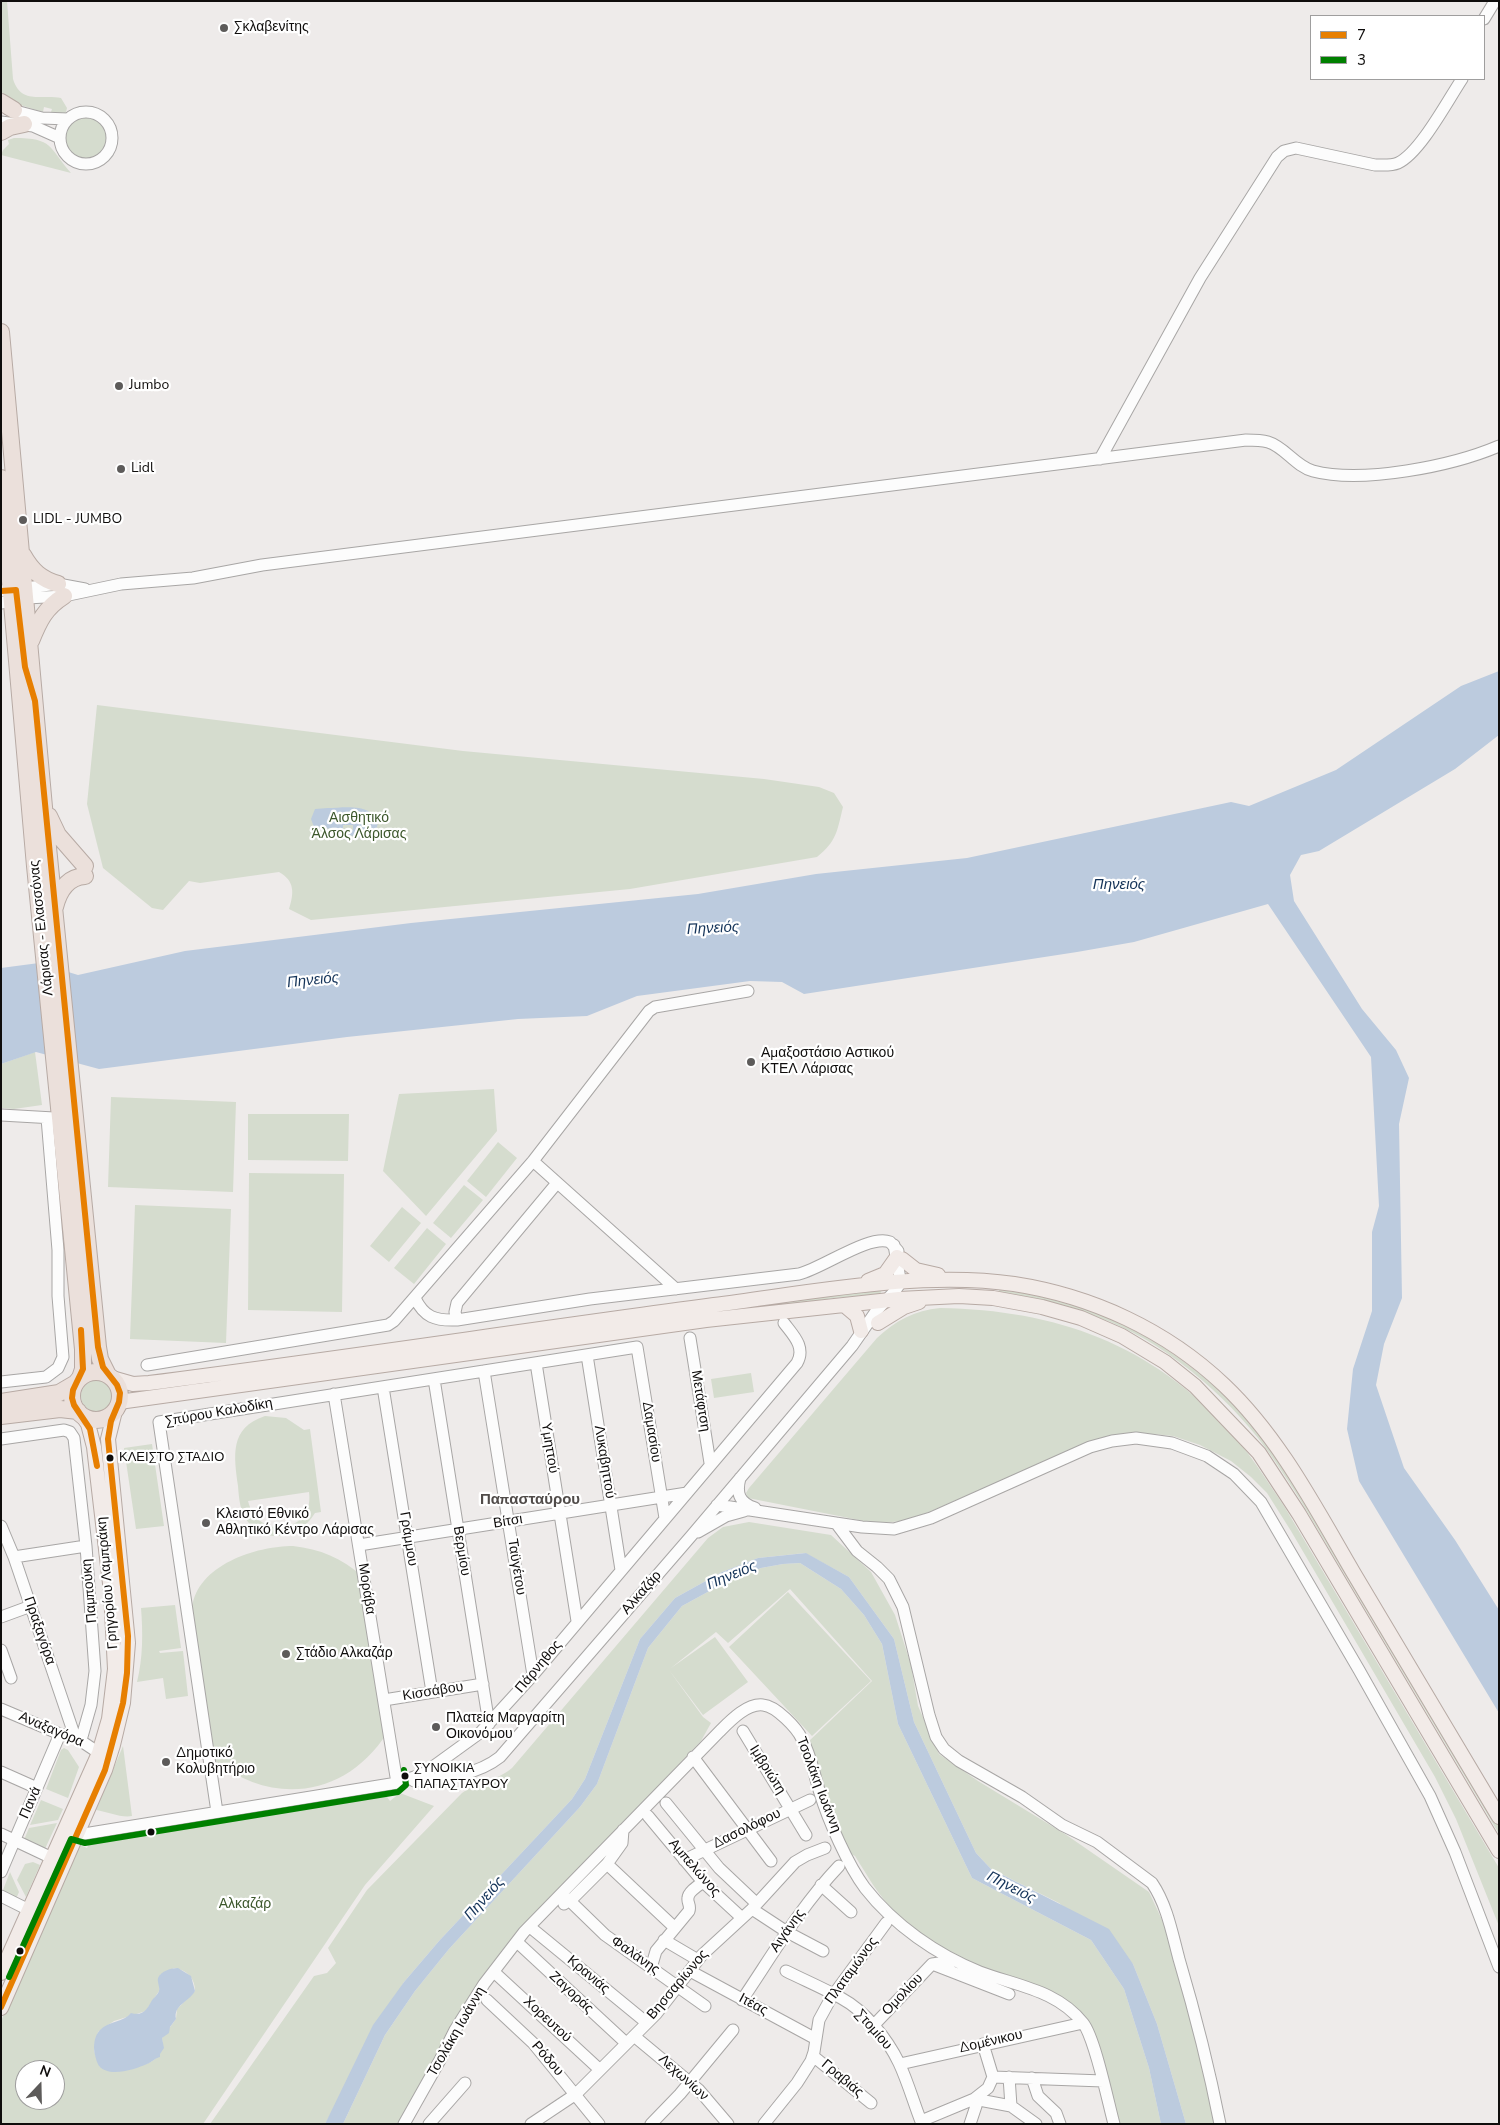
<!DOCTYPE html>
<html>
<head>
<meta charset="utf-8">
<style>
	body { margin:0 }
	#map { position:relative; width:1500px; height:2125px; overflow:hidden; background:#eeebea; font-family:"Nunito Sans",sans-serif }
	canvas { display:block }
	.frame { position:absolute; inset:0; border:2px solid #0f0d0c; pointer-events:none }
	.legend { position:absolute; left:1310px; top:15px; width:175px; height:65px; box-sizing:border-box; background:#fff; border:1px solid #9f9e9e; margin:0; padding:6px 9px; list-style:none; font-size:15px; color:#0f0d0c }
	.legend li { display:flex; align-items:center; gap:10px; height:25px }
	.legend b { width:25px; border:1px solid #9f9e9e }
	.north { position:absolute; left:15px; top:2060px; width:50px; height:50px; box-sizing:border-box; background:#fff; border:1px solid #9f9e9e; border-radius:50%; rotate:21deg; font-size:14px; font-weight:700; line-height:20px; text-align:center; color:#0f0d0c }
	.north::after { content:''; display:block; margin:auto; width:18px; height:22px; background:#5d5b5a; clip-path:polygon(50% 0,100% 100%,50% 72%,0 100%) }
</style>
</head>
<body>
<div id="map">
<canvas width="1500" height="2125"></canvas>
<div class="frame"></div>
<ul class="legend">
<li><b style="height:6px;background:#e77f01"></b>7</li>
<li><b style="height:6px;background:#008000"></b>3</li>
</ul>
<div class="north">N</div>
</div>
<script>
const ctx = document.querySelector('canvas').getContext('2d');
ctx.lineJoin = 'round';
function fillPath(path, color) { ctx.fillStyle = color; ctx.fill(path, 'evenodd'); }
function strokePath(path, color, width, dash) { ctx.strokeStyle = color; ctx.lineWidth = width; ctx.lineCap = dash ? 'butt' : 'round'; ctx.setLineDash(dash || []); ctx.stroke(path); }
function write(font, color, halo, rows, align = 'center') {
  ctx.font = font + ' "Nunito Sans",sans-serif'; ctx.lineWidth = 4.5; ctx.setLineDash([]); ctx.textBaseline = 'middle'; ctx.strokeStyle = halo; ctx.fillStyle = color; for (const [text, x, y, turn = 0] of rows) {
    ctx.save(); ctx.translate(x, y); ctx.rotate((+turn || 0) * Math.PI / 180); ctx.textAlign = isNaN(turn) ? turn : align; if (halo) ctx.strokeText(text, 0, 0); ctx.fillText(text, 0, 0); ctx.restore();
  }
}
const green = new Path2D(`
	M1,1H7L13,79C21,105 42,94 61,98L67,108L65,116L51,112L52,109L44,107L43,112L17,104L1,92Z
	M64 138a22 22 0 1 1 44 0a22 22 0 1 1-44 0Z
	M14,138C54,138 48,147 71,173L1,155L3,150L9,144L8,140Z
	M97,705L463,751L764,779L819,787L834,793L843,807C837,831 837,841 817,857L630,889L311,920L289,909C294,893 295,881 279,872L200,883L189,881L163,910L152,908L103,868L87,804Z
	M35,1052L42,1105L14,1109L1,1108V1064Z
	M494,1089L497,1131L426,1216L383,1171L399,1094Z
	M111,1097L236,1102L233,1192L108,1187Z
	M248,1114H349L348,1161L248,1160Z
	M498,1142L517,1158L486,1197L467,1181Z
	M249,1173L344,1174L342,1312L248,1310Z
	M464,1185L483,1200L451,1238L433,1223Z
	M135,1205L231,1209L226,1343L130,1339Z
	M402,1207L421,1223L389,1262L370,1246Z
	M427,1228L446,1244L414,1284L394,1268Z
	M882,1290L880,1294L834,1298L152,1393L151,1389L834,1294Z
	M999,1290C1096,1299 1187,1349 1251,1423C1296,1475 1328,1539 1363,1598C1408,1674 1453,1750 1499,1826V1834L1299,1498C1286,1478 1273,1457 1258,1438C1216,1385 1150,1331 1084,1313C1056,1305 1027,1300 998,1294Z
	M940,1308C1057,1310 1151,1344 1231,1432C1251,1455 1267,1481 1284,1506L1499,1868V1926L1456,1819L1435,1777L1291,1531L1267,1493L1251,1477L1231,1461L1200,1445L1173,1436L1154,1434H1143L1082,1445L922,1515L902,1521L882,1523L864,1521L748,1498L746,1493L749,1488L877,1338C895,1321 915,1310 940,1308Z
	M751,1373L754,1392L714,1398L711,1379Z
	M81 1396a16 16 0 1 1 32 0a16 16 0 1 1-32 0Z
	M265,1416L286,1418L304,1430L310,1429L321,1512L315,1513C301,1537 268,1546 248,1522C240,1512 239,1499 238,1486C234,1456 229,1428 265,1416ZM309,1492C315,1532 258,1542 248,1501Z
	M152,1444L164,1526L136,1529L124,1448Z
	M749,1522L831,1535L871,1572L895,1615L911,1665L918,1706L939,1754L978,1781L1065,1834L1149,1892L1163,1922L1189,2011L1216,2124H1186L1157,2024L1133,1964L1059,1903L991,1869L976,1853L914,1722L894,1639L849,1577L805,1553L758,1558L722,1572L675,1598L640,1639L585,1779L572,1799L439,1941L404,1982L325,2124H210L314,1976L327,1973L336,1963L328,1948L367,1890L462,1793C478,1781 497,1781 512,1768L708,1538L723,1527Z
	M293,1546C320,1549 342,1558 362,1576L387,1733C346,1797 273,1807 214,1760L192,1608C197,1565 256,1546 293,1546Z
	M800,1563L841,1589L864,1615L882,1644L898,1724L972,1878L1091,1940L1124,1989L1149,2068L1161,2124H1117L1082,2017C1025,1990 938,1956 894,1911C878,1895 867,1875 855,1856L851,1854L835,1824L808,1742L872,1681L790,1589L728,1643L716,1632L671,1668L715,1637L748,1682L703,1715L669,1670L703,1717L711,1723L701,1741L532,1920L423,2083L399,2124H343L385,2035L415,1991L449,1949L580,1807L597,1784L648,1648L682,1606L726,1582L761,1568L783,1564Z
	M788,1592L871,1681L812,1736L729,1647Z
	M175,1605L181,1648L159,1651L160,1653L183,1651L188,1696L166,1699L163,1678L137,1682C143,1658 143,1633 141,1608Z
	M123,1746L132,1816C121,1818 108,1812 96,1810Z
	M64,1748L68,1750L79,1767L68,1798L46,1789L61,1750Z
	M384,1793L390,1801L400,1793L434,1806L365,1885L203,2124H1V2021L80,1845L87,1848L89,1844L128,1835L143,1836L151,1832ZM174,1968C187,1970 195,1978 195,1991L177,2009L176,2019L162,2038C162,2042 164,2046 162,2049C154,2072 120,2066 100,2067L94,2051L98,2032L114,2021L146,2011L159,1991L160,1975ZM25,2070H55V2100H25Z
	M41,1800L63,1809L58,1820L30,1825Z
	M57,1823L44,1851L23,1842L29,1828Z
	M33,1862L40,1865L26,1897L17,1880L25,1864Z
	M10,1872L19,1892L15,1901L1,1895Z`);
const water = new Path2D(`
	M1499,671V735L1455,769L1319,851L1301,855L1290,875L1294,901L1362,1009L1396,1050L1409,1078L1399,1124L1402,1298L1384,1344L1376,1385L1404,1468L1455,1540L1499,1610V1713L1359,1481L1347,1429L1353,1369L1372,1311V1232L1379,1206L1371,1057L1268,904L1134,942L1077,952L804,994L782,982L750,981L637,996L587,1016L518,1019L347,1037L99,1069L36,1052L1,1064V968L39,963L78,975L185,951L411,923L698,894L816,874L967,858L1231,802L1249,806L1336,770L1461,686Z
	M328,808C339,808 357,805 368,811C390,823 370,846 348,834L347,831L353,830V825H343V830L314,827L311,819L315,809Z
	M806,1553L849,1577L894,1639L914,1722L976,1853L991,1869L1109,1929L1133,1964L1157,2024L1186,2124H1161L1149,2068L1124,1989L1091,1940L972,1878L898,1724L882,1644L864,1615L841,1589L800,1563L783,1564L761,1568L726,1582L682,1606L648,1648L597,1784L580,1807L449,1949L415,1991L385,2035L343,2124H325L373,2025L404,1982L439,1941L572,1799L585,1779L640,1639L675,1598L722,1572L758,1558Z
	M178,1968L191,1976L195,1991C189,2002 173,2005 176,2019L170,2027L169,2033L162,2038L164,2048L160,2054V2057C155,2058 152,2062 147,2064C136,2069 109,2078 99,2066C97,2063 96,2059 95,2055C93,2047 94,2036 100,2030C109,2021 124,2022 131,2013C142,2016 146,2011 151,2002C153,1998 157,1996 159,1991C160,1987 157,1982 158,1978C161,1971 171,1968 178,1968Z`);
const minor = new Path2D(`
	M1484,19L1495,1
	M8,109L42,118L68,119
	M60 138a26 26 0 1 1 52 0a26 26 0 1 1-52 0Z
	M1,122L33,126L60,138
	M1100,459L1200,278L1277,157L1284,151L1296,148L1375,165C1383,165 1391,166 1398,163C1420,153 1448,100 1462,79
	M1,591L58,584L85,589
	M1,603L27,598L64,596L121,584L193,578L262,565L1246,440C1253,440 1261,440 1268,442C1285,447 1295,466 1313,471C1362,484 1452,466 1499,446
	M1,1115L54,1118
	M533,1161L676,1289
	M415,1298C424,1317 435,1321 457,1320L590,1299L799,1274C823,1268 869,1234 890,1242L898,1251
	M457,1320L455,1312L457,1303L557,1183
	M690,1338L710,1463
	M587,1355L621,1570
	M536,1363L577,1621
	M147,1365L388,1325L394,1321L533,1161L649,1011L655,1007L748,991
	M484,1371L533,1675
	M434,1379L489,1724
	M1,1382L46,1377L58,1368L63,1357L58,1296V1250L47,1118
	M383,1387L432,1692
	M334,1394L397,1783
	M1,1439L64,1430L70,1432L74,1438L86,1546L95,1671L91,1705L81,1740
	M740,1478C736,1493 739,1503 755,1508
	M717,1505L862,1527L894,1529L931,1518L1090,1447L1112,1441L1136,1438L1172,1443L1207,1456L1234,1474L1261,1502L1359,1670L1430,1796L1455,1852L1499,1967
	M836,1523L857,1551L877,1567L889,1579L903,1607L929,1715L936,1737L944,1749L959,1761L1022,1797L1062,1825L1097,1842L1152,1883C1167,1905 1172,1933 1179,1959C1195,2013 1209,2068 1220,2124
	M1,1526L14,1557L75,1737
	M698,1532L726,1516L744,1511
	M359,1545L687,1493
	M14,1557L86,1546
	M1,1617L31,1606
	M1,1650L11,1678
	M384,1700L483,1684
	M1,1709L60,1734L75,1737L99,1753
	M743,1731L806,1835
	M693,1757L771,1861
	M1,1772L37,1788
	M414,1781C444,1778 476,1776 500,1757L692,1535L852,1346L877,1310L894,1292L899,1285L900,1279L894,1245
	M666,1803L719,1868L756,1903
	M217,1812L159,1422L637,1347L665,1518
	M648,1816L703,1882L742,1918
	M72,1830L84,1834L397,1783L423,1774L481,1732L533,1675L797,1363C806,1347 793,1335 784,1323
	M623,1830L622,1843L607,1864L674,1927
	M1,1834L52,1858
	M684,1860L810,1800
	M1,1872L60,1734
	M821,1885L851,1912
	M1,1896L29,1910
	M570,1901L605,1935L705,2006
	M564,1904L574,1897L607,1864
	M752,1909L787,1932L823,1951
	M530,1927L647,2023
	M664,1940L698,1960
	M517,1942L626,2043
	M932,1964L1009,1994
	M651,1968L656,1951L689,1911C691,1905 687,1903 688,1898C688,1892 699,1885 703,1882
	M690,1971L816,2039
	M786,1971C804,1980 823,1988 841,1998C865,2011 887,2038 899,2063C908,2082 914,2104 922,2124
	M494,1972L599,2069
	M487,2000L533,2043L599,2124
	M742,2000C773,1954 801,1906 839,1866
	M873,2026L932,1964L954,1961
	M634,2036L699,2090L728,2124
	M983,2044L993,2077
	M813,2056L871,2103
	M900,2064L1083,2023
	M1009,2077L1011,2106
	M1032,2078L1038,2096L1056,2113L1060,2124
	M921,2121L974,2099L1011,2106L1036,2124
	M404,2124L440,2060L455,2030L484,1984L524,1932L719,1732C730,1721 747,1703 763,1705C776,1706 797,1728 802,1739C811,1755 814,1775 820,1793C828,1820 848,1865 865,1888C894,1925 937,1955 980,1972C1017,1986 1057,1990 1083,2023C1095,2038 1108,2102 1114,2124
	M429,2124L465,2083
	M531,2124L576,2094L656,2014L702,1955L752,1909L795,1862L807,1855L825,1848
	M651,2124L680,2094L733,2030
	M764,2124L797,2083L811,2061L814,2052L819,2020L831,1998L886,1923
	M970,2124L976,2106L974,2099L988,2088L993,2077L1103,2081`);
const major = new Path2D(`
	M902,1259L916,1270L938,1275
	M868,1281L885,1274L897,1257
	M844,1305L857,1316L861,1331
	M878,1323L904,1307L919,1302
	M112,1378L133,1384L149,1383C338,1359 526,1330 714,1305C808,1293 921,1270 1014,1284C1092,1296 1166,1330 1224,1385C1279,1437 1315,1507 1353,1572C1402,1653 1450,1735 1499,1817
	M119,1402L706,1320L899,1299L959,1296L993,1298L1042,1307L1081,1318L1122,1336L1165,1362L1195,1386L1259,1453L1299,1514L1499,1851
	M1,1973L99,1753L109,1719L115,1669L111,1592L94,1447L88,1424L81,1414
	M1,2008L105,1770L113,1745L123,1703L128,1643L108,1439L115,1411`);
const highway = new Path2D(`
	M1,102L14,110
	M1,132L10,127L24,124
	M1,332L44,807L98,1347L100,1359L108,1375
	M1,478L35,866L83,1349V1369L80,1378
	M23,555C32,571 41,579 58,584
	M31,641C39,621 45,608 64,596
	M49,816L58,835L85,866
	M55,907C59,891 67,877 85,876
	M72 1396a24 24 0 1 1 48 0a24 24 0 1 1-48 0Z
	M1,1402L59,1393L76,1383
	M1,1416L60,1409L78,1411`);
const bus1 = new Path2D(`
	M1,591L16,590L25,667L35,701L98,1347L103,1367L117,1385L120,1393L119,1402L111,1421L108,1439L128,1636L127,1673L123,1703L105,1770L1,2007
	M81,1330L83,1369L73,1390L72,1398L74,1405L90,1429L97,1466`);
const bus2 = new Path2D(`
	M9,1977L71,1839L85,1843L398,1792L406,1785L404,1770`);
const markers = [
	[224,28,5,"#5d5b5a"],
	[119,386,5,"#5d5b5a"],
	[121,469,5,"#5d5b5a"],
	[23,520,5,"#5d5b5a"],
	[751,1062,5,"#5d5b5a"],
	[110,1458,4.5,"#0f0d0c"],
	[206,1523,5,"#5d5b5a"],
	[286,1654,5,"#5d5b5a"],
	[436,1727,5,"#5d5b5a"],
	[166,1762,5,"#5d5b5a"],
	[405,1776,4.5,"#0f0d0c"],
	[151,1832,4.5,"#0f0d0c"],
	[20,1951,4.5,"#0f0d0c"]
];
const busNames = [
	["ΚΛΕΙΣΤΟ ΣΤΑΔΙΟ",119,1458],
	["ΣΥΝΟΙΚΙΑ",414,1769],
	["ΠΑΠΑΣΤΑΥΡΟΥ",414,1785]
];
const poiNames = [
	["Σκλαβενίτης",234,28],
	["Jumbo",129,386],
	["Lidl",131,469],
	["LIDL - JUMBO",33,520],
	["Αμαξοστάσιο Αστικού",761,1054],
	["ΚΤΕΛ Λάρισας",761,1070],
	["Κλειστό Εθνικό",216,1515],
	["Αθλητικό Κέντρο Λάρισας",216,1531],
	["Στάδιο Αλκαζάρ",296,1654],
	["Πλατεία Μαργαρίτη",446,1719],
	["Οικονόμου",446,1735],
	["Δημοτικό",176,1754],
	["Κολυβητήριο",176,1770]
];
const parkNames = [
	["Αισθητικό",359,819],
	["Άλσος Λάρισας",359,835],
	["Αλκαζάρ",245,1905]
];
const streetNames = [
	["Λάρισας - Ελασσόνας",42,928,-96],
	["Μετάφτση",700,1401,81],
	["Σπύρου Καλοδίκη",219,1413,-10],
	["Δαμασίου",651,1432,81],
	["Υμηττού",549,1448,81],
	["Λυκαβηττού",604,1462,81],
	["Βίτσι",508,1522,-9],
	["Γράμμου",408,1539,81],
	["Βερμίου",461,1551,81],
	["Ταϋγέτου",516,1567,81],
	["Γρηγορίου Λαμπράκη",108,1583,-95],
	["Μοράβα",366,1589,81],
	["Παμπούκη",90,1591,-95],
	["Αλκαζάρ",642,1593,-49],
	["Πραξαγόρα",39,1631,71],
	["Πάρνηθος",539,1667,-50],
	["Κισσάβου",433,1692,-9],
	["Αναξαγόρα",51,1730,23],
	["Ιμβριώτη",767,1770,58],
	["Τσολάκη Ιωάννη",818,1785,69],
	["Πανά",31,1803,-66],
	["Δασολόφου",747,1829,-26],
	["Αμπελώνος",694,1868,49],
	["Αιγάνης",788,1931,-55],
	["Φαλάνης",635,1956,35],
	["Πλαταμώνος",852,1971,-54],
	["Κρανιάς",588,1975,40],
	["Βησσαρίωνος",678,1985,-50],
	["Ζαγοράς",571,1993,43],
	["Ομολίου",903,1995,-46],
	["Ιτέας",753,2005,28],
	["Χορευτού",547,2020,43],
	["Στομίου",873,2030,49],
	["Τσολάκη Ιωάννη",457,2032,-60],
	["Δομένικου",991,2042,-13],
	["Ρόδου",547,2059,49],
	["Λεχωνίων",683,2078,42],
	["Γραβιάς",842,2079,40]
];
const waterNames = [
	["Πηνειός",1119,885],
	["Πηνειός",713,929,-3],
	["Πηνειός",313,981,-6],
	["Πηνειός",732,1576,-23],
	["Πηνειός",1011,1888,27],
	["Πηνειός",485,1899,-49]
];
const neighbourhoodNames = [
	["Παπασταύρου",530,1500]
];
fillPath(green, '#d5dcce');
fillPath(water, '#bccbde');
strokePath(minor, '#a8a6a5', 13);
strokePath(major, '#b7aaa4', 16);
strokePath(highway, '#b7aaa4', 18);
strokePath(minor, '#fcfcfc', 11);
strokePath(major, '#f2ebe8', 14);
strokePath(highway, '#ebe0db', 16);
strokePath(bus1, '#e77f01', 6);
strokePath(bus2, '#008000', 6);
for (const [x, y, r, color] of markers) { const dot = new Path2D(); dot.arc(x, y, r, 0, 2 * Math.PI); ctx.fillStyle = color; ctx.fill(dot); strokePath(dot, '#fff', 2); }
write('13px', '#0f0d0c', '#fff', busNames, 'left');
write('14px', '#0f0d0c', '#fff', poiNames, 'left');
write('14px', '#3c572b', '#fff', parkNames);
write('14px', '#0f0d0c', '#fff', streetNames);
write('italic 15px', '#153459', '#fff', waterNames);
write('bold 15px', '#504b49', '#fff', neighbourhoodNames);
</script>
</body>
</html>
